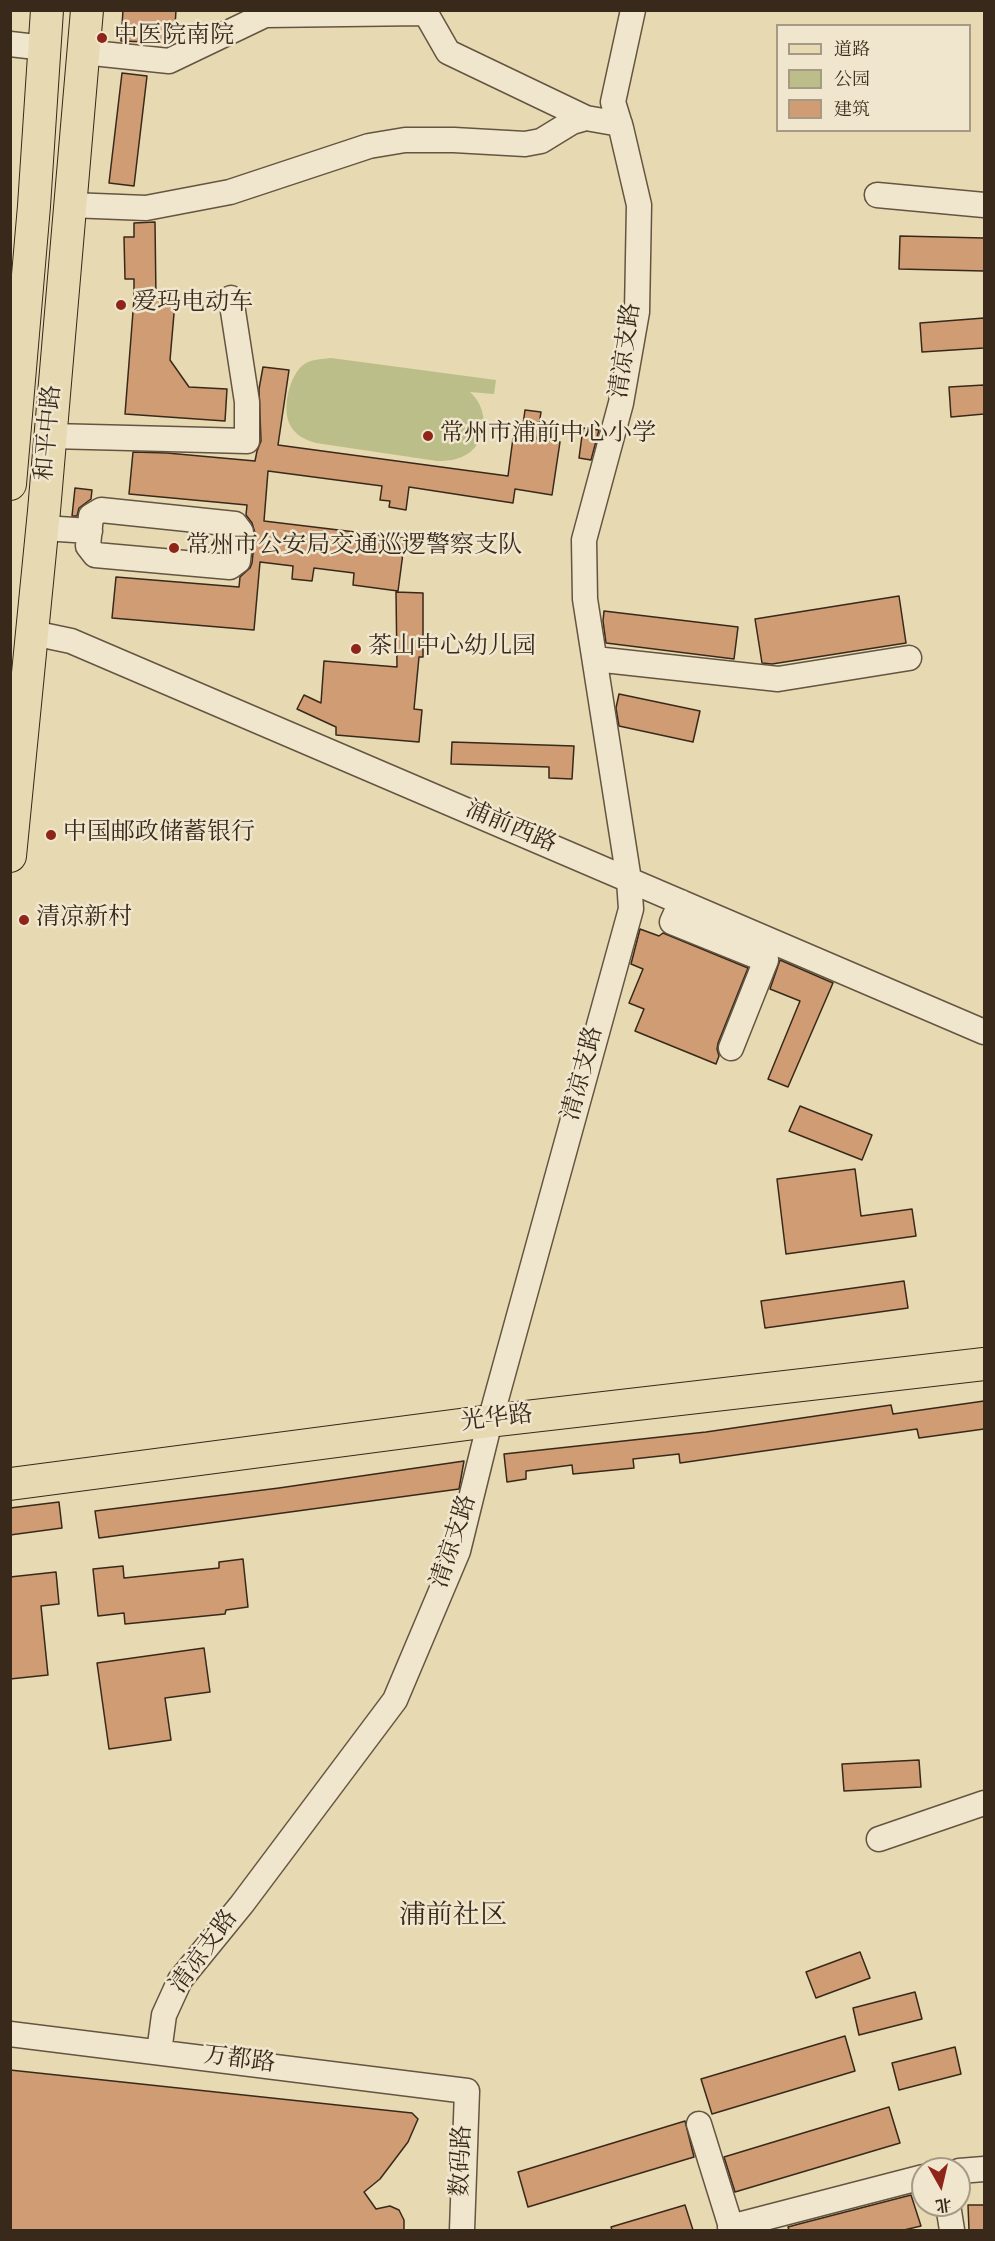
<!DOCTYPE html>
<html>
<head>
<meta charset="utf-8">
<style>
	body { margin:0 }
	#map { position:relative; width:995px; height:2241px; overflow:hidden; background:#e7d9b2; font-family:"Sorts Mill Goudy","Noto Serif SC",serif }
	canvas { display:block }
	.frame { position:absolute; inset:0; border:12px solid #38291b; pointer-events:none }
	.legend { position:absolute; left:776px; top:24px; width:195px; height:108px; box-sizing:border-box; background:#efe6cd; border:2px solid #a69a86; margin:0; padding:8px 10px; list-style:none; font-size:18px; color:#38291b }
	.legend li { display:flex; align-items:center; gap:12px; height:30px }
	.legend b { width:30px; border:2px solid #a69a86 }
	.north { position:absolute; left:911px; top:2157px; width:60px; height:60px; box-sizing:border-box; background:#efe6cd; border:2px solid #a69a86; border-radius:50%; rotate:172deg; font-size:16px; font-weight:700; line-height:24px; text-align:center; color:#38291b }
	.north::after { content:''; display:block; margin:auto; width:21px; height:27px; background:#8f2418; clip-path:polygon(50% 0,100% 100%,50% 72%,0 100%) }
</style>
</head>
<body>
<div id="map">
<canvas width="995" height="2241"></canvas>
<div class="frame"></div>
<ul class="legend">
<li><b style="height:8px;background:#e7d9b2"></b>道路</li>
<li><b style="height:16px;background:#bbbe88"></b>公园</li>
<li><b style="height:16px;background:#cf9c74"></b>建筑</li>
</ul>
<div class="north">北</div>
</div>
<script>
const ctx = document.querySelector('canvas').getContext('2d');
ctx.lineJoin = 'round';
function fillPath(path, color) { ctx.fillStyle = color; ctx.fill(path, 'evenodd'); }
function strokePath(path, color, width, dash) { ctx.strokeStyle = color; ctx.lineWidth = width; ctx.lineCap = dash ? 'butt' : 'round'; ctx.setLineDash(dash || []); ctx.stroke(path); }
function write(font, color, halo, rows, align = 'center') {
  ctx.font = font + ' "Sorts Mill Goudy","Noto Serif SC",serif'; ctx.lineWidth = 5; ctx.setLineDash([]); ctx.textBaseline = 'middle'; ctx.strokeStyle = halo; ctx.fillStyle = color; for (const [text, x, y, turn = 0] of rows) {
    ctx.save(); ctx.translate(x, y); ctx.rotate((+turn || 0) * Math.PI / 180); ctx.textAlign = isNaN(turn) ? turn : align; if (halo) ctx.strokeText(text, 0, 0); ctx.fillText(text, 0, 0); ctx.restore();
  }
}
const green = new Path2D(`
	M331,358L496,380L494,394L470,392C488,408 489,438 469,453C459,460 448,461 437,461L316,443C305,440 295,435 290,425C281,408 290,370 308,362C315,359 324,359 331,358Z`);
const building = new Path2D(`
	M123,10H176L174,43L121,41Z
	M122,73L147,76L134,186L109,183Z
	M155,222L156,299L175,302L170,360L189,387L227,389L225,421L125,414L134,299V279H125L124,237H134V223Z
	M900,236L984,238V271L899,269Z
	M984,318V348L922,352L920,323Z
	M263,367L289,370L278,445L508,476L513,438L521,439L525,410L541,412L537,439L560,442L552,495L515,489L513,503L409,487L406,510L389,507L390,501L380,500L382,486L268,471L264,521L405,538L398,591L353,585L354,573L314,568L312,581L292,579L293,566L260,562L254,630L112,618L116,577L239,587L240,577L250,568L252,563L255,533L252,523L246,515L247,505L129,494L133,452L167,453L255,461L257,451L261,441L259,389Z
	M984,385V414L951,417L949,387Z
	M583,428L599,430L591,460L579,458Z
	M75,488L92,490L91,499L79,508L77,516H72Z
	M396,592L423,593V657H419L414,709L422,710L419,742L336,735V727L297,709L304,695L321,703L324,661L397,667Z
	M899,596L906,643L772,664L762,663L755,619Z
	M604,611L738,627L734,659L606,643L603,621Z
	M619,694L700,711L693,742L619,726L616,708Z
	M452,742L574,746L572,779L549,778V767L451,764Z
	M640,929L659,936L663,933L748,968L718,1043L717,1049L719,1056L716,1064L635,1031L644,1009L629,1003L643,969L631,964Z
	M780,960L833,983L788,1087L768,1079L800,1001L770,989Z
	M800,1106L872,1135L862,1160L789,1131Z
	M855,1169L861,1216L912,1209L916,1236L786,1254L777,1179Z
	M904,1281L908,1308L765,1328L761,1301Z
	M984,1401V1429L919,1438L917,1429L680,1463L679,1454L633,1459L634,1468L573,1474L572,1465L526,1471V1479L507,1482L504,1454L706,1432L891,1405L893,1414Z
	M464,1461L459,1489L99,1538L95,1511L279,1488Z
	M59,1502L62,1528L10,1535V1508Z
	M243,1559L248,1607L226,1610L225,1614L125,1624L124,1613L98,1616L93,1569L123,1566L124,1578L219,1568V1562Z
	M56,1572L59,1604L41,1606L48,1675L10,1679V1577Z
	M204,1648L210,1692L165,1698L171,1740L109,1749L97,1663Z
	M919,1760L921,1787L844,1791L842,1764Z
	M860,1952L870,1978L816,1998L806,1972Z
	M915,1992L922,2019L859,2035L853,2008Z
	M845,2036L855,2071L712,2114L701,2079Z
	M955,2047L961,2074L899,2090L892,2063Z
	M10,2070L412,2113L418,2119L408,2142L380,2179L364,2192L376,2209L390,2206L399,2210L404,2220V2230H10Z
	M889,2107L900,2143L735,2192L724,2157Z
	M685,2121L694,2157L528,2207L518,2172Z
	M911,2195L921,2226L904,2230H789L788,2227L799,2224Z
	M685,2205L693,2230H612L611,2227Z
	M968,2205H984V2230H969Z`);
const minor = new Path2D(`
	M424,10L448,52L586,118
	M10,44L45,48
	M83,52L169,61L265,15L424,13
	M877,195L984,205
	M70,205L146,208L230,192L369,146L405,140H454L525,144L541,141L572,122L586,118L620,124
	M51,436L247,441V402L231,298
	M101,510L235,524L241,532L238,561L230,567L95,555L88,546L91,516Z
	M43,528L90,531
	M33,633L71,641L984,1032
	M595,659L778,679L909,658
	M681,902L672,922L766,960L731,1048
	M879,1839L984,1803
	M10,2034L467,2091L462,2230
	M159,2052L164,2015L180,1980L242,1904L395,1700L458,1551L490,1421L631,909L629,880L585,599L584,540L621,403L637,312L639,205L621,128L613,102L633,10
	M699,2124L732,2230
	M959,2171L984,2169
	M948,2205L952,2230
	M730,2227L923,2177`);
const major = new Path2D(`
	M10,484L34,206L47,10
	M10,856L44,511L87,10
	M10,1484L490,1421L984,1364`);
const markers = [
	[102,38,6,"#8f2418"],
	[121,305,6,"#8f2418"],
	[428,436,6,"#8f2418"],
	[174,548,6,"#8f2418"],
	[356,649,6,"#8f2418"],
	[51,835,6,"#8f2418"],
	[24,920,6,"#8f2418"]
];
const poiNames = [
	["中医院南院",114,38],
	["爱玛电动车",133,305],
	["常州市浦前中心小学",440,436],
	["常州市公安局交通巡逻警察支队",186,548],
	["茶山中心幼儿园",368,649],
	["中国邮政储蓄银行",63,835],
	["清凉新村",36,920]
];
const streetNames = [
	["清凉支路",628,351,-82],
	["和平中路",51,433,-85],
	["浦前西路",510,829,23],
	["清凉支路",585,1074,-75],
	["光华路",497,1421,-7],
	["清凉支路",456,1542,-72],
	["清凉支路",206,1953,-54],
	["万都路",239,2062,7],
	["数码路",464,2161,-88]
];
const quarterNames = [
	["浦前社区",453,1918]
];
fillPath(green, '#bbbe88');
fillPath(building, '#cf9c74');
strokePath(building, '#38291b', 1.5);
strokePath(minor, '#645541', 27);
strokePath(major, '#38291b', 34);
strokePath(minor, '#efe6cd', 24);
strokePath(major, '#e7d9b2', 32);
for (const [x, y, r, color] of markers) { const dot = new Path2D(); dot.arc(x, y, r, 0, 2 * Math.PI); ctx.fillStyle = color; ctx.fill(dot); strokePath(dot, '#efe6cd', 2); }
write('24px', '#38291b', '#efe6cd', poiNames, 'left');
write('24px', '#38291b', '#efe6cd', streetNames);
write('27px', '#38291b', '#efe6cd', quarterNames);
</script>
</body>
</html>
